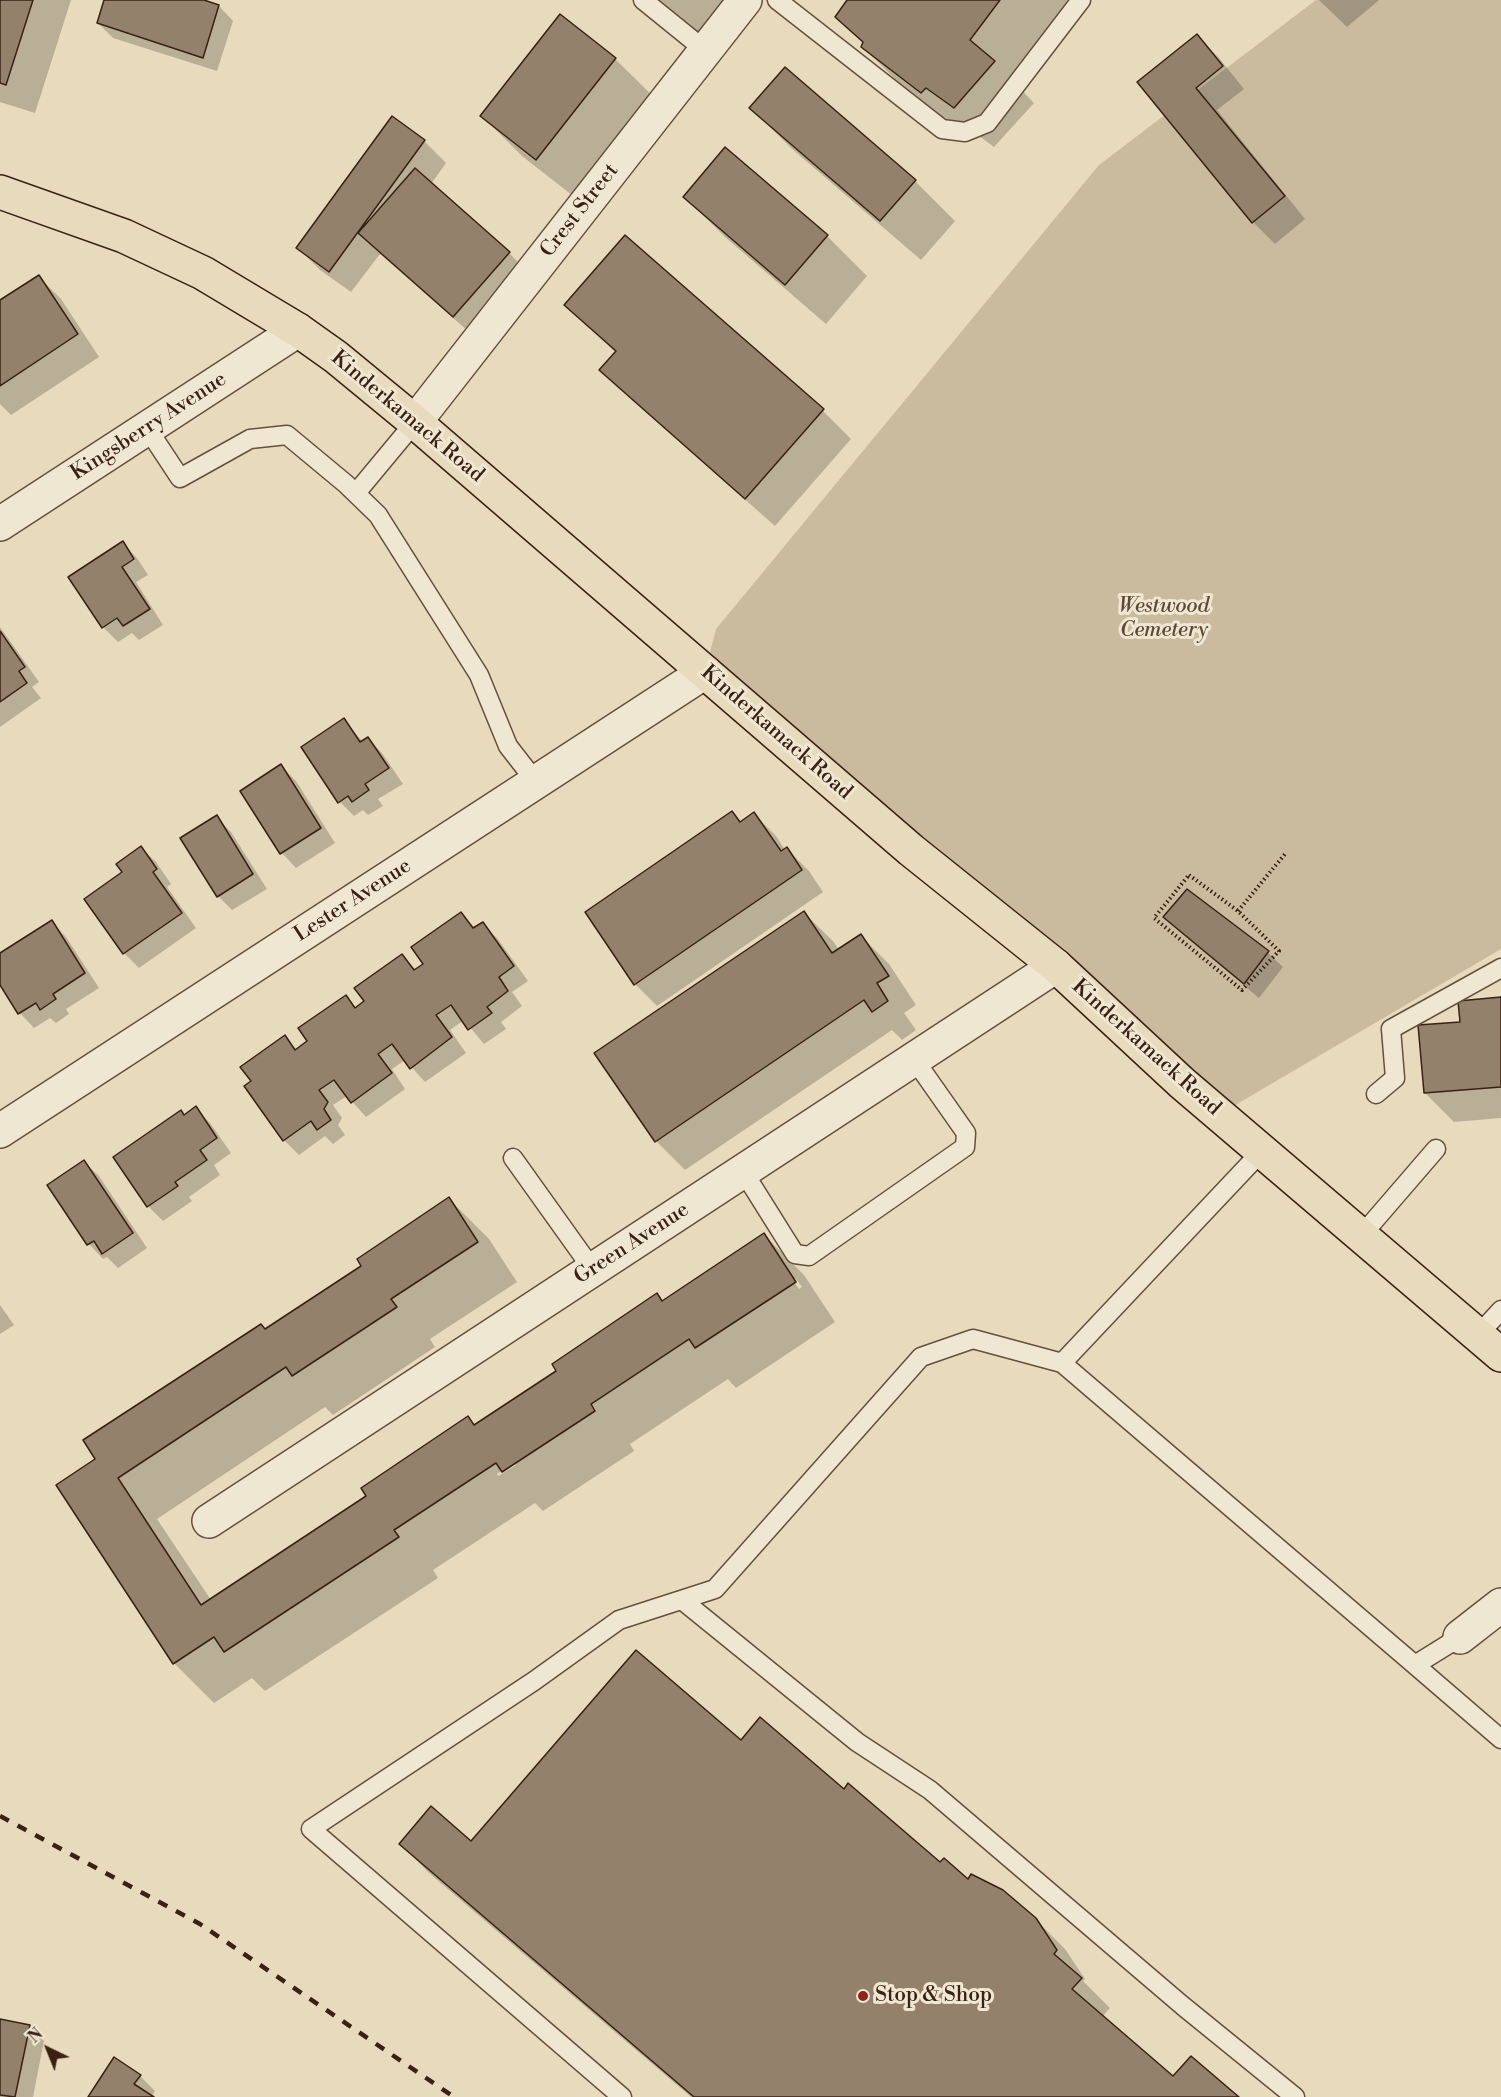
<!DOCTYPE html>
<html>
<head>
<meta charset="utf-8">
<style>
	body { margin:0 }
	#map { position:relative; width:1501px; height:2097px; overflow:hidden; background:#e8dabc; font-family:"Libre Bodoni",serif }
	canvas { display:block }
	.north { position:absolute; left:18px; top:2019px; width:60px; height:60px; -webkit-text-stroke:4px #f0e7d3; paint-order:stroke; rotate:317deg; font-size:16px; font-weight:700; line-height:24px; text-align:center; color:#392113 }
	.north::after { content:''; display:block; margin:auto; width:21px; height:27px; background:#392113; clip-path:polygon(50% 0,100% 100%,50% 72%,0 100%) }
</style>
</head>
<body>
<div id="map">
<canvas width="1501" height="2097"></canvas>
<div class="north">N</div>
</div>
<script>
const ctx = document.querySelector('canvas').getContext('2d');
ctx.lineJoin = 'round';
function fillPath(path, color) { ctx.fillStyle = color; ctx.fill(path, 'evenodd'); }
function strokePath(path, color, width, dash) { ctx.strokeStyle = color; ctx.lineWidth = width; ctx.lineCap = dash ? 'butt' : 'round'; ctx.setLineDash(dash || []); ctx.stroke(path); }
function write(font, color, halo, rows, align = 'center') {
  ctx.font = font + ' "Libre Bodoni",serif'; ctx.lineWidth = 6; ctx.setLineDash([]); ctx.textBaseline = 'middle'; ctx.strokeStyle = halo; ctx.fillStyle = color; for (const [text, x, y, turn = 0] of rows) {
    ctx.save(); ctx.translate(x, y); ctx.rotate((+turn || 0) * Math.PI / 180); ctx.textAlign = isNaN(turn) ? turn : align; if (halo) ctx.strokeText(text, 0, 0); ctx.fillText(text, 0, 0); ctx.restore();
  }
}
const green = new Path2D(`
	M1316,0H1501V949L1220,1114L705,672L716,629L1099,165Z`);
const shadow = new Path2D(`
	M0,0H71L35,113L0,102Z
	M106,0H199L219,6L233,21L217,71L113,38L98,23Z
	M650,0H730L700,38Z
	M849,0H1070L1011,79L1034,103L994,147L967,127L962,132L903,87L863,47L864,44L837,17Z
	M1319,0H1379L1347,27Z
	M561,16L615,59L656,99L577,199L522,156L482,116Z
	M1197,36L1219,58L1244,89L1217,110L1305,219L1275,244L1253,222L1140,82Z
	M751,108L915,181L955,221L921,260L791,148Z
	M393,118L424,141L446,163L431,184L509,253L531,275L476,338L380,254L351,292L320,270L298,248Z
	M725,150L827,236L867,276L826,324L725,237L685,197Z
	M39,277L61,299L99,357L11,415L0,404V302Z
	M566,305L823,411L851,439L775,526L630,398L601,370L616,353Z
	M122,543L137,558L148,575L136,582L163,625L139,640L132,633L118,642L103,627Z
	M0,627L39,682L32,687L41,698L0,727Z
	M344,720L363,742L368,738L382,753L403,784L378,799L383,806L368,815L363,810L354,816L340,802Z
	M281,766L296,781L335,843L296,868L282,853L242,791Z
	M732,813L741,822L754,814L776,836L785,850L787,849L809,871L823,892L657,1006L635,984Z
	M216,817L231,832L267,889L232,910L218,896Z
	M141,848L156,862L171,884L167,887L196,928L139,968L124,953L87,900L124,872Z
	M1187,891L1268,953L1283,967L1259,998L1180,932L1165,917Z
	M804,913L833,941L839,950L861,936L889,964L916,1005L904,1013L916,1030L902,1040L892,1030L685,1170L656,1141Z
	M461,914L475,928L482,924L497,938L528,981L512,992L522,1006L501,1022L506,1029L484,1044L464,1020L450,1030L466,1053L425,1082L405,1060L392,1069L405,1089L366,1117L347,1096L333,1105L342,1118L338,1125L345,1135L333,1144L325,1136L299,1155L284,1140L246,1086L253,1082L285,1037L297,1050L309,1041L345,997L357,1009L366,1002L402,956L416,970L425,964Z
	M51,922L66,937L99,988L66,1009L69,1014L56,1023L50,1018L34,1028L20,1013L0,982V955Z
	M1501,999V1118L1454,1122L1425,1093L1462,1023Z
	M195,1108L210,1123L231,1153L214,1165L220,1175L189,1197L192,1201L163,1221L148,1206Z
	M84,1162L99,1176L147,1248L118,1268L107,1257L103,1259L89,1244L49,1186Z
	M449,1199L489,1239L517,1282L430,1339L435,1347L333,1415L325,1407L157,1519L211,1600L368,1497L468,1418L476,1426L558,1371L657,1295L663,1302L764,1235L804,1275L835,1322L736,1388L728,1379L630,1444L634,1451L543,1511L535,1503L433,1570L438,1578L265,1691L252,1678L214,1703L174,1663L97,1459L266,1330L363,1266ZM792,1279H796L802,1287L799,1289ZM513,1463L516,1465L498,1476L497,1474Z
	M0,1305L14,1325L0,1334Z
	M741,1742L844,1791L940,1864L1035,1919L1065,1949L1085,1979L1083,1981L1110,2008L1102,2017L1174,2078L1237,2097H691L429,1873L401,1844L472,1843Z
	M0,2020L29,2026L44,2041L33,2097H0Z
	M140,2076L155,2091L151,2097H90Z`);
const building = new Path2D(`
	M0,0H33L6,85L0,83Z
	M104,0H204L219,5L203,58L97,23Z
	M847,0H1000L970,40L995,61L954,108L926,88L921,93L861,47L863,42L835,17Z
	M560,14L616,58L536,160L480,116Z
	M1197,34L1223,66L1196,88L1285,196L1252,223L1137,82Z
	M785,67L916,180L880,221L749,108Z
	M392,116L425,140L329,272L296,248Z
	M725,147L828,235L785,285L683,197Z
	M415,168L510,252L453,317L358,233Z
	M625,235L824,409L745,499L599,370L616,351L564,305Z
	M39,275L78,334L0,386V300Z
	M123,541L134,559L122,567L150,609L123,626L117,618L102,628L68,577Z
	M0,631L25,667L19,671L27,683L0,702Z
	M344,718L360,742L368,737L389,768L365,784L369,790L352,802L348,796L338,803L301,747Z
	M281,764L321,828L280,854L240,791Z
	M732,811L740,822L754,812L781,851L787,847L802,870L634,985L585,912Z
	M217,815L253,874L217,897L180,838Z
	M141,846L157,869L153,872L182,913L123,954L84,899L122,872L116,864Z
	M1187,889L1269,951L1244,984L1163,917Z
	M804,911L832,953L861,934L889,976L877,983L888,1001L872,1012L864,1000L655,1142L594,1053Z
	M461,912L473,928L483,922L514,966L499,977L508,991L487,1007L492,1013L468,1030L451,1005L436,1015L452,1037L410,1069L392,1044L378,1054L392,1073L351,1103L334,1080L319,1090L328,1102L324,1109L331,1120L317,1130L311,1121L283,1141L244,1086L251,1081L240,1067L285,1035L295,1050L307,1041L298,1028L346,995L355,1008L364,1001L354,988L402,954L414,970L423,964L411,947Z
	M52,920L85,973L53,994L56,999L40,1010L36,1003L18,1014L0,985V953Z
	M1501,997V1087L1424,1093L1418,1025L1460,1022L1458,1001Z
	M196,1106L217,1138L200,1150L207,1160L175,1182L178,1186L147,1207L113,1157L181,1110L184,1115Z
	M84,1160L133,1233L102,1254L94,1241L87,1245L47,1185Z
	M449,1197L478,1242L391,1299L397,1307L292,1376L286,1367L118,1478L201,1605L366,1496L361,1488L468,1416L474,1425L556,1371L552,1364L657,1293L662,1301L764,1233L796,1282L695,1348L689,1339L591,1404L595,1411L502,1472L496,1463L394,1530L399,1537L224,1652L214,1637L173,1664L56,1485L95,1459L83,1440L261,1324L265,1329L361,1266L357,1259Z
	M636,1650L741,1740L760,1717L844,1789L848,1783L940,1862L944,1858L968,1879L971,1874L1003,1890L1036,1918L1057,1950L1054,1954L1082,1978L1072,1989L1173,2076L1191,2056L1239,2097H694L399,1844L431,1806L471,1841Z
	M0,2019L30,2025L15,2097L0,2095Z
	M114,2057L141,2075L134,2084L154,2097H88Z`);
const path = new Path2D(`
	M1189,875L1238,911L1279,951L1242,990L1154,918Z
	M1238,911L1285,854`);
const service = new Path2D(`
	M643,0L706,51
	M777,0L942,129L965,132L987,123L1081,0
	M147,428L180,478L250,439L287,435L346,484L378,515L479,675L508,746L536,782
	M356,493L415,422
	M1376,1094L1395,1078L1391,1029L1501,968
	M513,1158L593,1270
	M743,1171L795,1254L809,1256L965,1147L966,1133L914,1059
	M1361,1236L1436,1149
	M1478,1335L1501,1310
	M1062,1363L1415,1665L1460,1637
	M682,1600L857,1742L930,1790L1183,2006L1295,2097
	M1415,1665L1501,1739
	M622,2097L311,1829L534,1681L619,1620L715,1589L921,1357L973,1339L1062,1363L1262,1151`);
const minor = new Path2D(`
	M415,422L745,0
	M0,524L298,330
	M0,1131L705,672
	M209,1521L1056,966`);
const tertiary = new Path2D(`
	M1460,1637L1501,1605`);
const primary = new Path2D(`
	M0,192L124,236L203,273L298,330L336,357L415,422L911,850L1056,966L1182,1083L1501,1355`);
const rail = new Path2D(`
	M0,1816L200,1924L454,2097`);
const markers = [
	[863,1996,6,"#8f2418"]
];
const streetNames = [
	["Crest Street",580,211,-52],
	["Kinderkamack Road",407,417,40],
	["Kingsberry Avenue",149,427,-33],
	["Kinderkamack Road",776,733,41],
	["Lester Avenue",353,901,-33],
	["Kinderkamack Road",1146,1048,42],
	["Green Avenue",632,1244,-33]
];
const parkNames = [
	["Westwood",1164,607],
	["Cemetery",1164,631]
];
const poiNames = [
	["Stop & Shop",875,1996]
];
fillPath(green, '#cabb9f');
fillPath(shadow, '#0003');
fillPath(building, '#94816b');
strokePath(building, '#392113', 1.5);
strokePath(service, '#654f3d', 21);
strokePath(minor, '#654f3d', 36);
strokePath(tertiary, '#654f3d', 36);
strokePath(primary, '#392113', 36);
strokePath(path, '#392113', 4, [1.5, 3]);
strokePath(service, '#f0e7d3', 18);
strokePath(minor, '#f0e7d3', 33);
strokePath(tertiary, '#f0e7d3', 33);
strokePath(primary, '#e8dabc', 33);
strokePath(rail, '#392113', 4.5, [10, 10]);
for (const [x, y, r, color] of markers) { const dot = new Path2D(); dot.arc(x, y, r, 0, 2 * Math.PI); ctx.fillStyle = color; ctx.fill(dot); strokePath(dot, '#f0e7d3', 2); }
write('21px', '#392113', '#f0e7d3', streetNames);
write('italic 21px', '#5d4836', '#f0e7d3', parkNames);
write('21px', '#392113', '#f0e7d3', poiNames, 'left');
</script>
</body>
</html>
